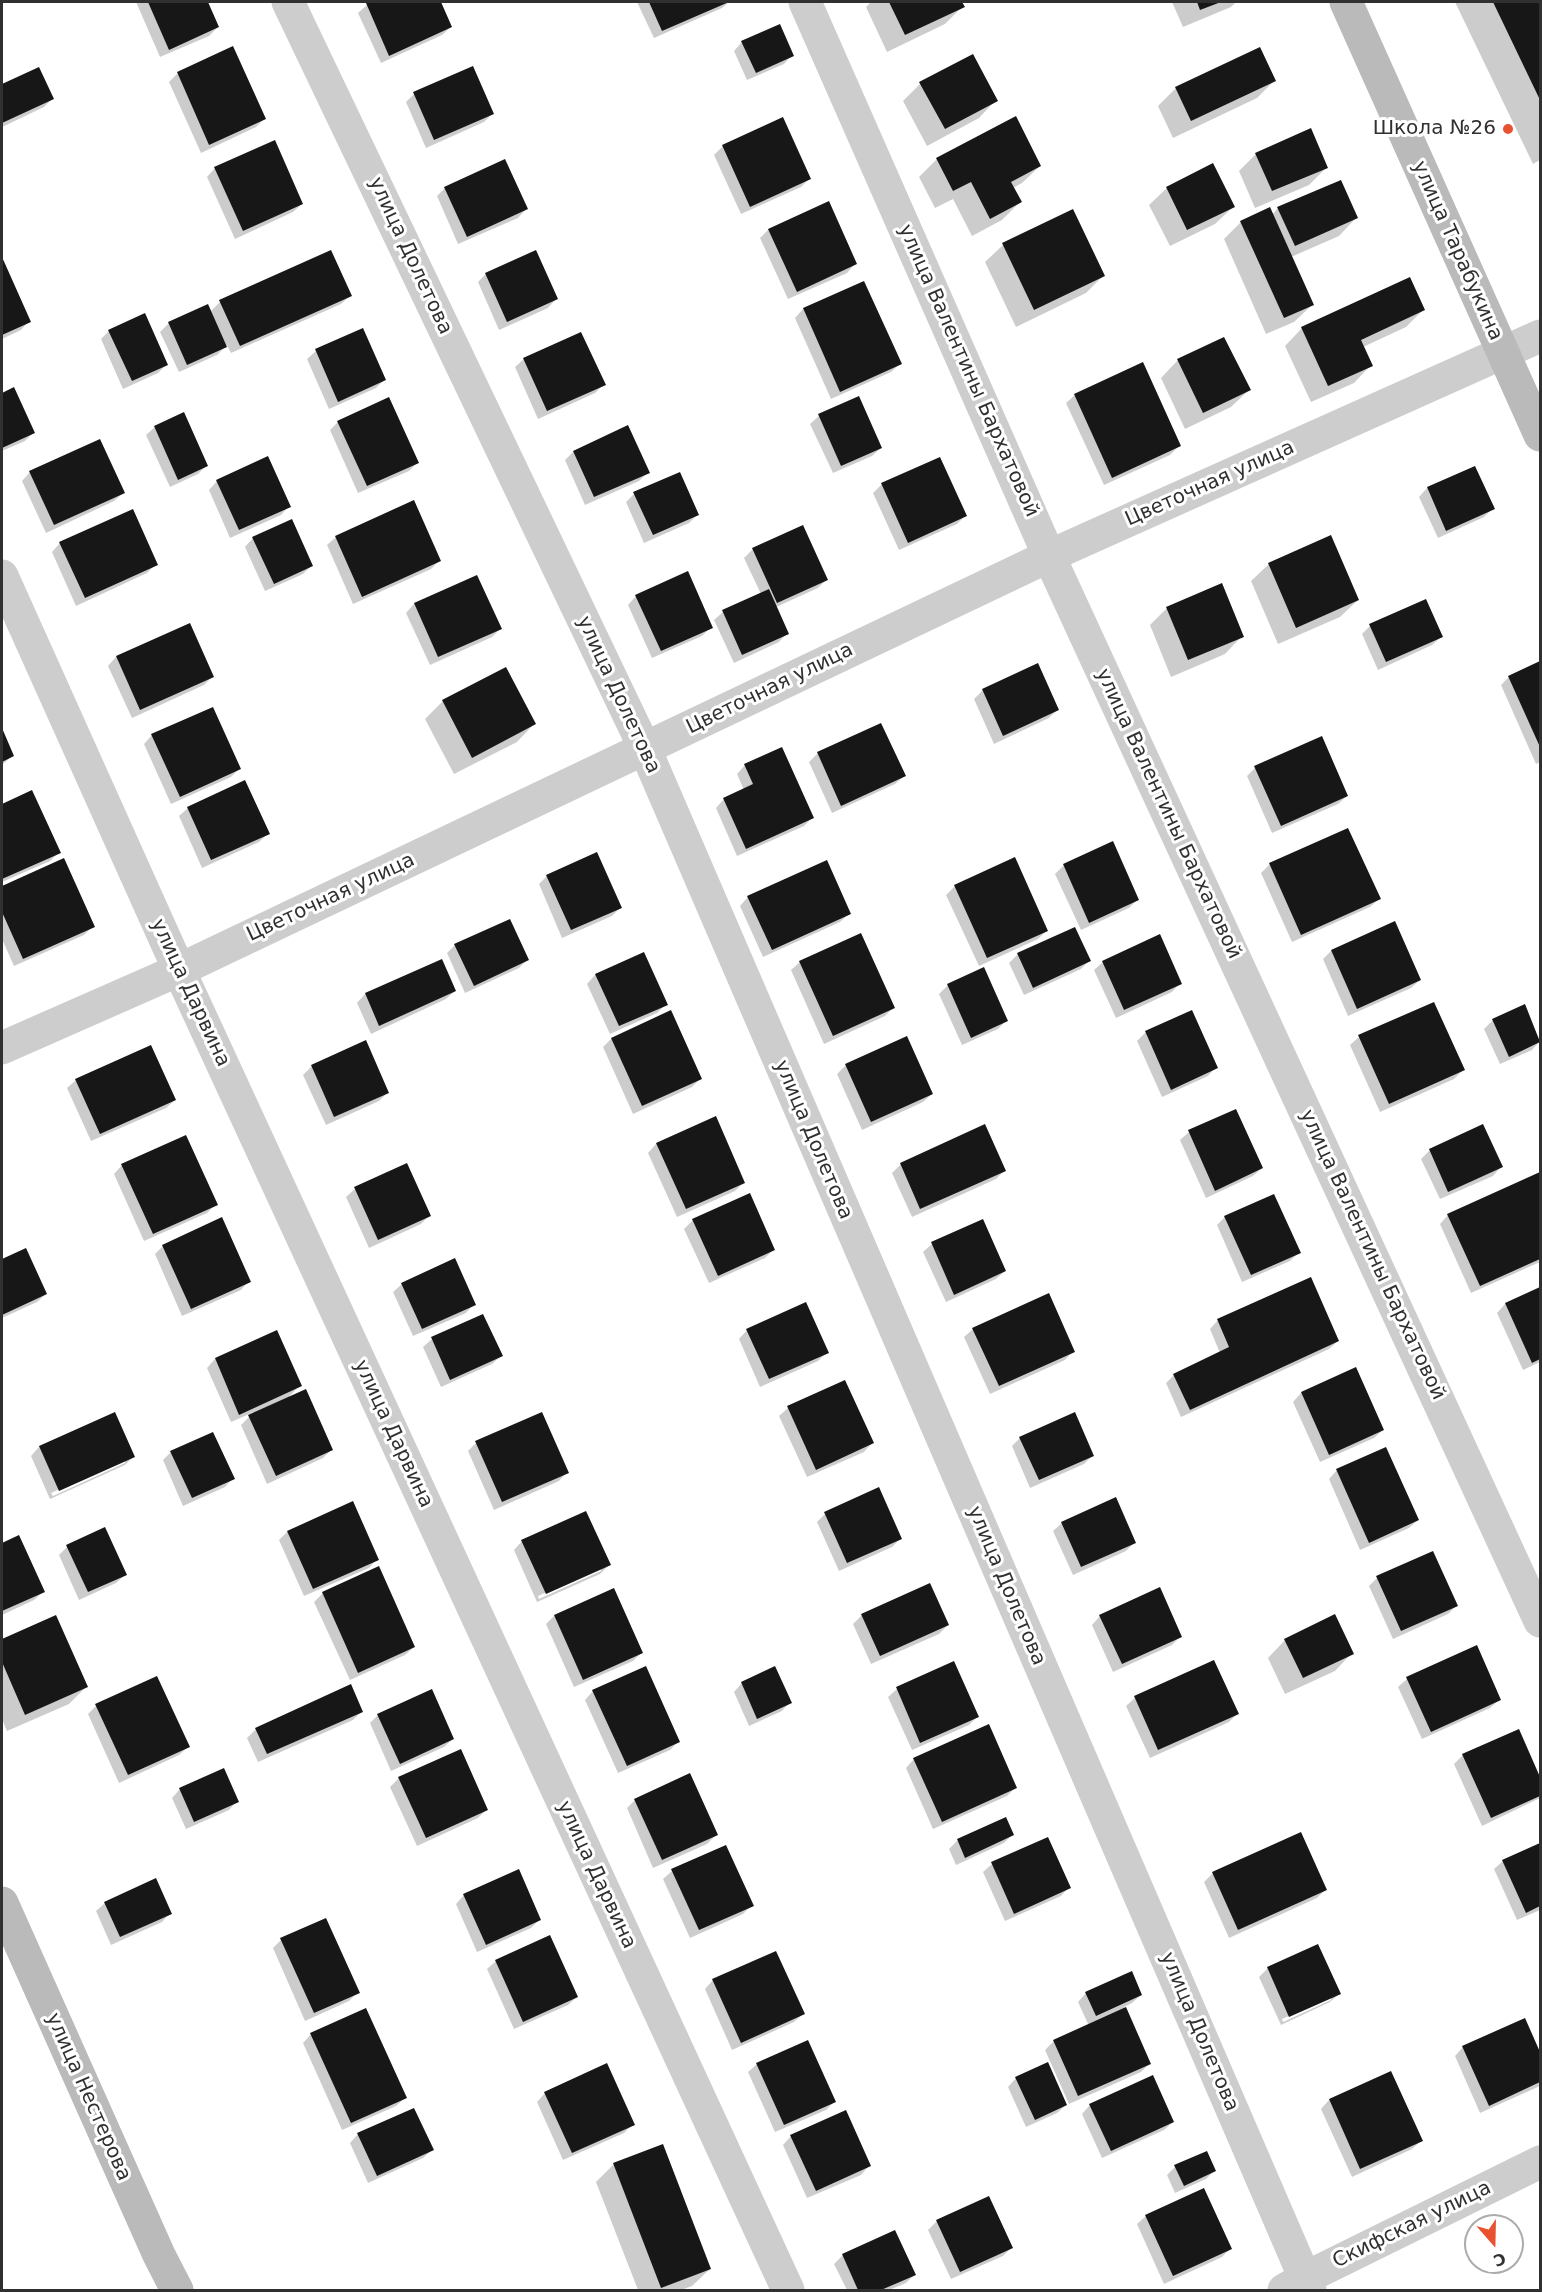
<!DOCTYPE html>
<html>
<head>
<meta charset="utf-8">
<style>
	body { margin:0 }
	#map { position:relative; width:1542px; height:2292px; overflow:hidden; background:#fff; font-family:"DejaVu Sans",sans-serif }
	canvas { display:block }
	.frame { position:absolute; inset:0; border:3px solid #303030; pointer-events:none }
	.north { position:absolute; left:1464px; top:2214px; width:60px; height:60px; box-sizing:border-box; background:#fff; border:2px solid #acacac; border-radius:50%; rotate:160deg; font-size:16px; font-weight:700; line-height:24px; text-align:center; color:#303030 }
	.north::after { content:''; display:block; margin:auto; width:21px; height:27px; background:#e95230; clip-path:polygon(50% 0,100% 100%,50% 72%,0 100%) }
</style>
</head>
<body>
<div id="map">
<canvas width="1542" height="2292"></canvas>
<div class="frame"></div>
<div class="north">С</div>
</div>
<script>
const ctx = document.querySelector('canvas').getContext('2d');
ctx.lineJoin = 'round';
function fillPath(path, color) { ctx.fillStyle = color; ctx.fill(path, 'evenodd'); }
function strokePath(path, color, width, dash) { ctx.strokeStyle = color; ctx.lineWidth = width; ctx.lineCap = dash ? 'butt' : 'round'; ctx.setLineDash(dash || []); ctx.stroke(path); }
function write(font, color, halo, rows, align = 'center') {
  ctx.font = font + ' "DejaVu Sans",sans-serif'; ctx.lineWidth = 6; ctx.setLineDash([]); ctx.textBaseline = 'middle'; ctx.strokeStyle = halo; ctx.fillStyle = color; for (const [text, x, y, turn = 0] of rows) {
    ctx.save(); ctx.translate(x, y); ctx.rotate((+turn || 0) * Math.PI / 180); ctx.textAlign = isNaN(turn) ? turn : align; if (halo) ctx.strokeText(text, 0, 0); ctx.fillText(text, 0, 0); ctx.restore();
  }
}
const shadow = new Path2D(`
	M136,2H206L218,27L209,36L160,57Z
	M374,2H439L451,27L442,35L381,63L358,13L367,5Z
	M637,2H729L722,8L654,38Z
	M871,2H961L963,6L945,24L887,52L866,7Z
	M1172,2H1236L1231,7L1183,27Z
	M1455,2H1540V160L1533,164Z
	M742,42L792,55L784,64L747,80L734,51Z
	M233,48L264,119L256,127L201,153L169,82L177,74Z
	M1259,49L1274,81L1257,98L1173,138L1158,106L1176,88Z
	M39,69L52,99L44,107L2,127V85Z
	M920,84L996,100L979,118L927,146L903,101Z
	M414,94L493,113L484,122L426,148L406,102Z
	M1016,118L1040,166L1022,183L1013,188L1020,202L1002,220L972,236L953,199L935,208L919,177L937,159Z
	M723,146L809,179L801,187L741,214L714,155Z
	M1256,154L1327,167L1309,185L1255,208L1239,171Z
	M215,168L302,204L293,212L235,239L207,177Z
	M445,188L526,209L518,218L458,244L437,196Z
	M1167,188L1233,207L1215,224L1170,246L1149,205Z
	M1278,208L1356,218L1339,236L1291,257L1312,305L1294,322L1266,334L1224,239L1241,222L1272,215Z
	M1072,211L1103,276L1086,293L1016,327L985,262L1003,245Z
	M768,230L855,264L847,273L788,299L760,238Z
	M2,260L29,321L21,330L2,339Z
	M486,274L556,299L548,308L499,330L478,282Z
	M864,283L900,364L891,372L831,399L795,318L803,309Z
	M350,296L341,304L231,353L227,345L217,355L179,372L160,332L169,323L210,312L220,302Z
	M1424,309L1406,327L1363,347L1371,365L1354,383L1311,402L1285,346L1302,328Z
	M362,330L385,379L376,388L329,409L307,359L316,351Z
	M109,331L166,365L158,373L123,389L101,339Z
	M524,359L604,384L595,393L538,419L515,367Z
	M1178,360L1249,390L1231,407L1185,429L1161,378Z
	M14,389L33,433L25,441L2,451V395Z
	M1075,395L1179,446L1170,455L1104,485L1066,403Z
	M858,398L881,448L872,456L833,473L810,424L819,416Z
	M338,422L417,463L409,471L358,493L330,430Z
	M155,427L206,466L198,474L170,487L146,435Z
	M573,452L648,472L639,481L585,505L565,460Z
	M1474,468L1493,508L1484,517L1438,538L1419,497L1427,488Z
	M30,472L123,493L114,501L46,533L22,481Z
	M217,481L289,506L281,515L230,538L209,490Z
	M882,484L966,515L957,524L899,550L873,493Z
	M634,494L698,514L689,523L644,543L626,502Z
	M336,537L440,560L431,569L353,604L327,545Z
	M253,538L312,565L303,574L265,591L245,547Z
	M60,543L156,564L147,573L76,606L52,552Z
	M753,549L826,580L818,588L776,607L787,633L779,642L734,663L714,620L723,612L761,594L744,558Z
	M1269,564L1358,600L1340,617L1278,644L1251,581Z
	M476,577L500,629L492,637L430,665L406,613L414,604Z
	M636,596L711,627L702,636L652,658L628,605Z
	M1167,608L1242,636L1225,654L1171,677L1150,625Z
	M189,625L212,677L204,685L132,718L108,666L116,657Z
	M1370,626L1441,637L1432,645L1378,670L1362,634Z
	M1540,663V762L1536,764L1501,685L1509,677Z
	M983,690L1057,710L1049,718L994,744L974,699Z
	M443,701L534,724L517,742L454,774L425,719Z
	M2,732L12,756L2,765Z
	M152,735L239,769L231,777L171,804L144,744Z
	M818,753L904,776L895,784L832,813L809,762Z
	M745,765L812,818L804,826L737,856L716,808L724,799L744,790L737,774Z
	M1255,768L1347,796L1338,804L1272,833L1247,776Z
	M31,792L59,852L50,861L2,882V805Z
	M188,808L268,834L259,842L202,868L179,816Z
	M63,860L93,926L84,935L14,966L2,939V888Z
	M1270,864L1379,899L1370,907L1292,942L1261,873Z
	M1064,865L1137,900L1129,908L1081,930L1055,874Z
	M547,876L620,908L612,916L562,938L539,884Z
	M955,886L1046,931L1038,939L979,966L946,895Z
	M748,897L849,914L840,922L763,957L740,906Z
	M1394,923L1420,980L1411,988L1348,1016L1323,959L1331,951Z
	M455,945L527,960L519,968L465,993L447,953Z
	M643,954L666,1004L657,1013L610,1034L587,984L595,975Z
	M1018,954L1089,961L1081,969L1024,995L1009,963Z
	M441,961L455,991L446,999L371,1034L357,1003L365,994Z
	M800,962L893,1008L885,1016L824,1044L791,970Z
	M1103,962L1180,983L1172,992L1116,1018L1094,970Z
	M948,985L1007,1020L998,1029L962,1045L939,994Z
	M1524,1006L1540,1041L1532,1050L1500,1064L1484,1029L1493,1020Z
	M1191,1012L1216,1067L1208,1076L1162,1097L1137,1041L1145,1033Z
	M1359,1037L1463,1070L1454,1079L1380,1112L1350,1045Z
	M906,1038L932,1094L923,1102L862,1130L837,1074L846,1065Z
	M611,1039L700,1079L692,1087L633,1114L603,1047Z
	M312,1066L388,1092L379,1101L326,1125L303,1075Z
	M76,1080L175,1100L166,1108L91,1141L67,1088Z
	M1236,1111L1262,1168L1253,1176L1206,1198L1180,1140L1189,1132Z
	M715,1118L744,1182L735,1191L677,1217L648,1153L656,1144Z
	M1430,1150L1501,1167L1493,1176L1440,1199L1421,1159Z
	M901,1164L1004,1171L996,1179L912,1217L892,1173Z
	M122,1165L216,1204L207,1213L144,1241L114,1174Z
	M407,1165L429,1216L421,1224L369,1248L346,1197L355,1189Z
	M1540,1174V1262L1471,1293L1440,1224L1448,1215Z
	M1225,1217L1299,1252L1290,1261L1242,1282L1217,1225Z
	M693,1220L774,1249L765,1258L709,1283L684,1229Z
	M932,1244L1005,1271L996,1279L946,1302L923,1252Z
	M163,1246L249,1281L241,1290L182,1316L155,1254Z
	M25,1250L46,1294L37,1302L2,1318V1261Z
	M402,1284L474,1304L466,1313L413,1336L393,1292Z
	M1540,1289V1362L1523,1370L1497,1313L1505,1304Z
	M483,1316L501,1356L492,1364L441,1387L423,1347L432,1339Z
	M1218,1320L1338,1341L1329,1349L1181,1417L1166,1383L1174,1375L1220,1353L1210,1329Z
	M973,1329L1073,1351L1065,1360L990,1394L964,1337Z
	M747,1330L827,1352L818,1361L760,1387L739,1339Z
	M276,1332L300,1385L287,1399L331,1450L323,1458L267,1484L241,1425L254,1412L231,1422L207,1368L215,1359Z
	M1355,1369L1383,1430L1374,1438L1320,1462L1293,1402L1301,1393Z
	M788,1408L872,1443L864,1452L807,1477L779,1416Z
	M114,1414L133,1457L125,1465L50,1499L31,1456L39,1447ZM125,1460V1463L53,1496L51,1493Z
	M1020,1438L1093,1455L1084,1464L1030,1488L1012,1446Z
	M476,1443L567,1472L559,1481L494,1510L468,1451Z
	M171,1452L233,1478L225,1487L183,1506L163,1460Z
	M1337,1470L1418,1520L1409,1528L1360,1550L1329,1479Z
	M825,1514L901,1538L892,1547L839,1571L817,1522Z
	M1062,1523L1134,1543L1126,1551L1073,1575L1053,1531Z
	M287,1532L377,1559L369,1568L304,1596L279,1540Z
	M18,1537L43,1592L34,1600L2,1615V1545Z
	M522,1541L609,1565L600,1574L537,1602L514,1550ZM601,1568V1571L539,1599L538,1596Z
	M67,1547L125,1575L116,1583L79,1600L59,1555Z
	M1377,1578L1456,1606L1448,1614L1393,1639L1369,1586Z
	M323,1593L414,1647L405,1655L350,1680L314,1602Z
	M862,1615L948,1625L939,1634L871,1664L853,1624Z
	M554,1616L641,1653L633,1661L574,1687L546,1624Z
	M1100,1616L1180,1637L1172,1645L1113,1672L1092,1625Z
	M56,1617L86,1687L69,1704L7,1731L2,1719V1641Z
	M1285,1640L1352,1653L1335,1671L1285,1694L1268,1658Z
	M1213,1662L1237,1714L1229,1722L1150,1758L1126,1706L1135,1698Z
	M953,1663L977,1717L969,1725L912,1750L888,1697L897,1689Z
	M1407,1679L1499,1700L1490,1708L1422,1739L1398,1687Z
	M742,1683L790,1702L782,1711L749,1726L734,1692Z
	M593,1691L678,1742L670,1750L618,1773L585,1700Z
	M96,1706L188,1747L179,1755L119,1783L88,1714Z
	M362,1711L353,1720L258,1762L247,1738L256,1729Z
	M378,1715L453,1739L444,1747L391,1771L370,1723Z
	M1518,1731L1540,1781V1798L1482,1826L1454,1764L1463,1755Z
	M914,1759L1015,1788L1007,1796L933,1829L906,1768Z
	M399,1778L486,1810L478,1818L417,1846L390,1787Z
	M180,1789L237,1801L229,1810L186,1829L172,1798Z
	M635,1800L716,1835L707,1844L653,1868L627,1808Z
	M1005,1819L1012,1835L1004,1843L956,1865L949,1849L957,1841Z
	M1047,1839L1069,1887L1061,1896L1005,1921L983,1872L992,1864Z
	M1540,1844V1910L1517,1920L1494,1869L1503,1861Z
	M672,1871L752,1905L743,1914L690,1938L663,1879Z
	M1213,1873L1325,1890L1317,1898L1229,1938L1204,1882Z
	M464,1895L540,1919L531,1928L477,1952L456,1904Z
	M105,1903L170,1913L162,1922L111,1945L96,1911Z
	M281,1940L358,1992L349,2001L305,2021L273,1948Z
	M496,1961L577,1997L568,2005L514,2029L487,1969Z
	M1268,1968L1339,1994L1330,2002L1281,2025L1259,1977ZM1331,1997V2000L1283,2022L1282,2019Z
	M713,1980L803,2014L794,2022L732,2050L705,1989Z
	M1086,1993L1141,1995L1132,2003L1124,2007L1150,2063L1141,2072L1069,2104L1045,2050L1054,2041L1089,2026L1078,2002Z
	M1524,2020L1540,2056V2086L1480,2113L1455,2056L1463,2047Z
	M311,2034L405,2098L396,2106L342,2130L303,2043Z
	M757,2064L834,2102L826,2110L775,2132L748,2072Z
	M1390,2073L1421,2141L1412,2149L1352,2177L1321,2109L1329,2100Z
	M1016,2078L1066,2105L1057,2113L1026,2127L1008,2087Z
	M545,2093L633,2124L624,2133L563,2160L537,2102Z
	M1090,2105L1173,2122L1164,2130L1102,2158L1082,2114Z
	M358,2134L432,2150L423,2158L368,2183L350,2143Z
	M791,2136L869,2166L861,2175L807,2198L783,2145Z
	M614,2164L710,2269L692,2286L681,2290H638L596,2182Z
	M1175,2167L1214,2171L1206,2179L1175,2193L1167,2175Z
	M1146,2216L1230,2249L1222,2257L1164,2284L1137,2224Z
	M937,2221L1011,2248L1003,2256L951,2279L928,2230Z
	M843,2255L914,2275L906,2283L889,2290H847L834,2264Z`);
const building = new Path2D(`
	M148,2H208L219,27L169,50Z
	M370,2H441L452,27L389,56L366,3Z
	M649,2H729L662,31Z
	M889,2H962L965,7L905,35Z
	M1197,2H1221L1200,10Z
	M1493,2H1540V100Z
	M780,24L794,56L756,73L741,41Z
	M233,46L266,119L209,145L177,72Z
	M1260,47L1276,81L1191,121L1175,87Z
	M973,54L998,101L945,129L919,82Z
	M473,66L494,114L434,140L413,92Z
	M39,67L54,99L2,123V84Z
	M1016,116L1041,166L1011,182L1022,202L990,219L971,182L953,191L936,158Z
	M783,117L811,179L750,207L722,145Z
	M1311,128L1328,168L1272,191L1255,153Z
	M275,140L303,204L243,231L214,167Z
	M505,159L528,209L467,237L444,187Z
	M1213,163L1235,207L1187,230L1166,187Z
	M1341,180L1358,218L1295,246L1277,207Z
	M829,201L857,264L797,292L768,229Z
	M1270,207L1314,305L1284,318L1240,221Z
	M1073,209L1105,276L1034,310L1002,243Z
	M331,250L352,296L240,346L219,300Z
	M536,250L558,299L507,322L485,273Z
	M2,257L31,322L2,335Z
	M1410,277L1425,310L1361,340L1373,366L1328,386L1301,327Z
	M864,281L902,364L840,392L803,308Z
	M208,304L227,347L187,365L168,322Z
	M145,313L168,365L132,381L108,330Z
	M363,328L386,380L338,402L315,349Z
	M581,332L606,385L547,411L523,358Z
	M1224,337L1251,390L1203,413L1177,359Z
	M1143,362L1181,446L1112,478L1074,394Z
	M14,387L35,433L2,448V393Z
	M859,396L882,448L841,466L818,414Z
	M389,397L419,463L367,486L337,421Z
	M184,412L208,466L178,480L154,426Z
	M628,425L650,473L594,497L573,451Z
	M100,439L125,493L54,525L29,471Z
	M268,456L291,507L239,530L216,480Z
	M940,457L967,516L908,543L881,483Z
	M1475,466L1495,509L1446,531L1427,487Z
	M680,472L699,515L653,535L633,492Z
	M414,500L441,561L362,597L335,536Z
	M133,509L158,565L85,598L59,542Z
	M292,519L313,566L274,584L252,537Z
	M803,525L828,580L777,603L752,548Z
	M1331,535L1359,600L1296,628L1268,563Z
	M688,571L713,628L661,651L635,595Z
	M477,575L502,629L438,657L414,603Z
	M1222,583L1244,637L1188,660L1166,607Z
	M769,589L789,634L742,655L722,610Z
	M1426,599L1443,637L1386,662L1369,624Z
	M190,623L214,677L140,710L116,656Z
	M1540,661V747L1508,676Z
	M1038,663L1059,710L1003,736L982,689Z
	M506,667L536,724L472,758L442,700Z
	M213,707L241,769L180,797L151,734Z
	M881,723L906,776L841,806L817,752Z
	M2,728L14,756L2,762Z
	M1322,736L1348,796L1281,826L1254,766Z
	M782,747L814,818L746,849L723,798L753,784L744,764Z
	M245,780L270,834L211,860L187,807Z
	M32,790L61,853L2,879V804Z
	M1348,828L1381,899L1301,935L1269,863Z
	M1113,841L1139,900L1089,923L1063,864Z
	M597,852L622,908L571,930L546,875Z
	M1015,857L1048,931L987,958L954,885Z
	M64,858L95,927L23,959L2,912V886Z
	M827,860L851,914L772,950L747,896Z
	M510,919L529,960L474,986L454,944Z
	M1395,921L1421,980L1357,1009L1331,950Z
	M1075,927L1091,961L1033,988L1017,953Z
	M861,933L895,1008L833,1036L799,961Z
	M1160,934L1182,984L1124,1010L1102,961Z
	M644,952L668,1005L619,1026L595,974Z
	M442,959L456,991L379,1026L365,993Z
	M984,967L1008,1021L971,1038L947,984Z
	M1434,1002L1465,1070L1389,1104L1358,1035Z
	M1525,1004L1540,1042L1509,1057L1492,1019Z
	M671,1010L702,1079L642,1106L611,1038Z
	M1192,1010L1218,1068L1171,1090L1145,1031Z
	M907,1036L933,1094L871,1122L845,1064Z
	M366,1040L389,1093L334,1117L311,1065Z
	M151,1045L176,1100L100,1134L75,1079Z
	M1236,1109L1263,1168L1215,1191L1188,1130Z
	M716,1116L745,1183L686,1209L656,1143Z
	M985,1124L1006,1171L920,1209L900,1163Z
	M1483,1124L1503,1167L1448,1192L1429,1149Z
	M186,1135L218,1205L153,1234L121,1164Z
	M407,1163L431,1216L378,1240L354,1187Z
	M1540,1172V1259L1480,1286L1447,1214Z
	M750,1193L775,1250L718,1276L692,1219Z
	M1274,1194L1301,1253L1251,1275L1224,1216Z
	M222,1217L251,1282L191,1309L162,1245Z
	M983,1219L1006,1271L954,1295L931,1242Z
	M26,1248L47,1294L2,1315V1259Z
	M455,1258L476,1305L422,1329L401,1283Z
	M1311,1277L1339,1341L1190,1410L1173,1374L1229,1347L1217,1319Z
	M1540,1287V1359L1532,1363L1505,1303Z
	M1049,1293L1075,1352L999,1386L972,1328Z
	M806,1302L829,1353L769,1379L746,1329Z
	M483,1314L503,1356L450,1380L431,1337Z
	M277,1330L302,1386L239,1415L215,1358Z
	M1356,1367L1384,1430L1329,1455L1301,1392Z
	M845,1380L874,1443L816,1470L787,1406Z
	M306,1389L333,1450L276,1476L248,1415Z
	M115,1412L135,1457L59,1491L39,1446Z
	M542,1412L569,1473L502,1502L475,1441Z
	M1075,1412L1094,1456L1039,1480L1019,1437Z
	M213,1432L235,1479L192,1498L170,1451Z
	M1386,1447L1419,1520L1369,1543L1336,1469Z
	M879,1487L902,1539L847,1563L824,1512Z
	M1116,1497L1136,1543L1081,1567L1061,1522Z
	M353,1501L379,1560L313,1589L287,1531Z
	M586,1511L611,1565L546,1594L521,1540Z
	M105,1527L127,1575L88,1592L66,1545Z
	M19,1535L45,1592L2,1611V1543Z
	M1433,1551L1458,1606L1401,1631L1376,1576Z
	M379,1566L415,1647L358,1673L322,1592Z
	M930,1583L949,1625L880,1656L861,1614Z
	M1160,1587L1182,1637L1122,1664L1099,1615Z
	M614,1588L643,1653L583,1680L554,1615Z
	M1335,1614L1354,1654L1303,1678L1284,1639Z
	M56,1615L88,1687L25,1715L2,1662V1639Z
	M1477,1645L1501,1700L1431,1732L1406,1677Z
	M1214,1660L1239,1714L1158,1750L1134,1696Z
	M954,1661L979,1717L920,1743L896,1687Z
	M646,1666L680,1742L627,1766L592,1690Z
	M775,1666L792,1703L757,1719L741,1682Z
	M157,1676L190,1747L128,1775L95,1704Z
	M351,1684L363,1712L267,1754L255,1728Z
	M432,1689L454,1739L400,1764L377,1714Z
	M989,1724L1017,1788L942,1822L913,1758Z
	M1519,1729L1540,1777V1796L1491,1818L1462,1754Z
	M461,1749L488,1810L426,1838L398,1777Z
	M224,1768L239,1802L194,1822L179,1788Z
	M690,1773L718,1835L662,1860L634,1799Z
	M1006,1817L1014,1835L965,1858L957,1839Z
	M1301,1832L1327,1890L1238,1930L1212,1872Z
	M1048,1837L1071,1888L1014,1914L991,1862Z
	M1540,1843V1906L1526,1913L1502,1860Z
	M726,1845L754,1906L699,1930L671,1869Z
	M519,1869L541,1920L486,1945L463,1894Z
	M156,1878L172,1914L120,1937L104,1902Z
	M326,1918L360,1993L314,2013L280,1938Z
	M550,1935L578,1997L523,2022L495,1960Z
	M1318,1944L1341,1994L1289,2017L1267,1967Z
	M776,1951L805,2014L741,2043L712,1979Z
	M1132,1971L1142,1995L1096,2016L1085,1992Z
	M1126,2007L1151,2064L1078,2096L1053,2040Z
	M366,2008L407,2098L351,2123L310,2033Z
	M1525,2018L1540,2052V2082L1489,2106L1462,2046Z
	M808,2040L836,2102L784,2125L756,2063Z
	M1048,2062L1067,2105L1035,2120L1015,2077Z
	M607,2063L635,2125L572,2153L544,2092Z
	M1391,2071L1423,2141L1360,2169L1329,2099Z
	M1153,2075L1174,2122L1111,2151L1089,2104Z
	M414,2108L434,2150L377,2176L357,2133Z
	M846,2110L871,2166L816,2191L790,2135Z
	M663,2144L711,2269L661,2288L613,2163Z
	M1207,2151L1216,2171L1184,2186L1174,2165Z
	M1204,2188L1232,2249L1173,2276L1145,2215Z
	M989,2196L1013,2248L960,2272L936,2220Z
	M895,2230L916,2275L881,2290H858L842,2254Z`);
const street = new Path2D(`
	M288,2L645,749L1310,2290
	M805,2L1049,556L1540,1621
	M2,576L179,970L788,2290
	M2,1048L179,970L1049,556L1540,336
	M1284,2290L1305,2278L1540,2162`);
const secondary = new Path2D(`
	M1346,2L1540,435
	M2,1903L159,2255L177,2290`);
const markers = [
	[1508,129,6,"#e95230"]
];
const poiNames = [
	["Школа №26",1496,129]
];
const streetNames = [
	["улица Тарабукина",1457,251,66],
	["улица Долетова",410,256,65],
	["улица Валентины Бархатовой",968,371,66],
	["Цветочная улица",1210,484,-24],
	["Цветочная улица",770,689,-26],
	["улица Долетова",618,695,65],
	["улица Валентины Бархатовой",1168,814,65],
	["Цветочная улица",331,898,-25],
	["улица Дарвина",190,993,65],
	["улица Долетова",813,1140,67],
	["улица Валентины Бархатовой",1372,1255,65],
	["улица Дарвина",393,1434,65],
	["улица Долетова",1006,1586,67],
	["улица Дарвина",596,1875,65],
	["улица Долетова",1199,2032,67],
	["улица Нестерова",88,2097,66],
	["Скифская улица",1412,2225,-26]
];
fillPath(shadow, '#0003');
fillPath(building, '#171717');
strokePath(street, '#cdcdcd', 33);
strokePath(secondary, '#bababa', 33);
for (const [x, y, r, color] of markers) { const dot = new Path2D(); dot.arc(x, y, r, 0, 2 * Math.PI); ctx.fillStyle = color; ctx.fill(dot); strokePath(dot, '#fff', 2); }
write('20px', '#303030', '#fff', poiNames, 'right');
write('20px', '#303030', '#fff', streetNames);
</script>
</body>
</html>
